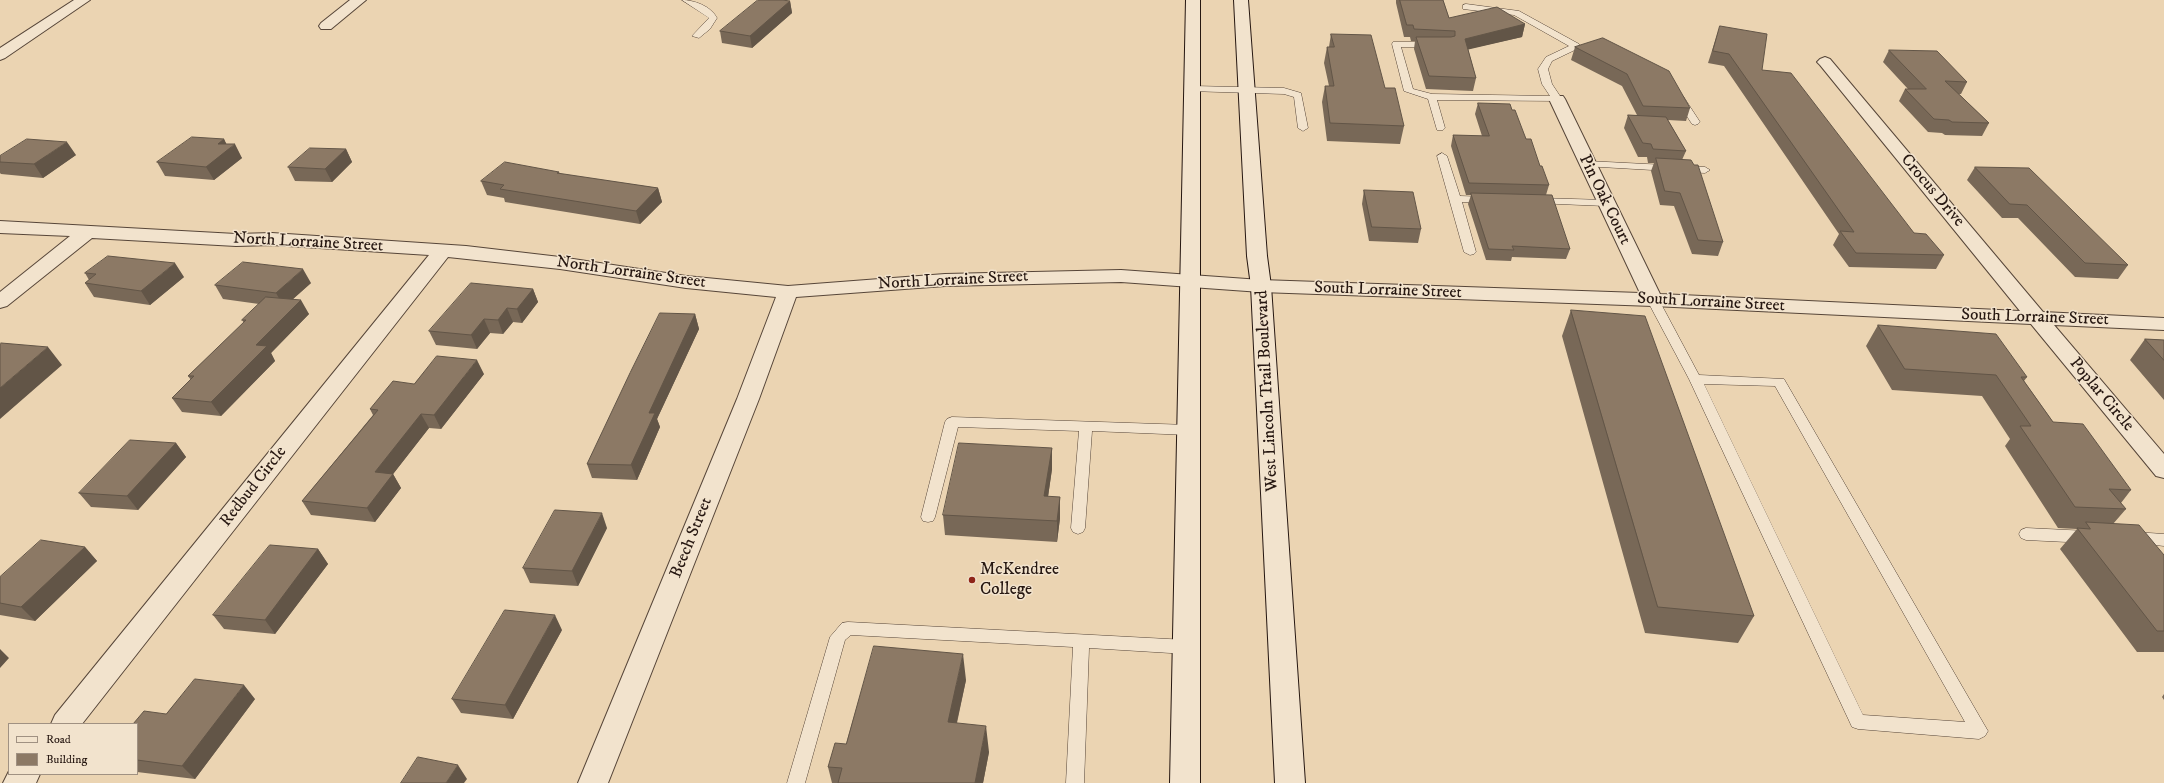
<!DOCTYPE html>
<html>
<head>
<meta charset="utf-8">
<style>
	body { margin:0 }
	#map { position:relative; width:2164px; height:783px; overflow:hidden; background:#ebd4b2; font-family:"IM FELL DW Pica",serif }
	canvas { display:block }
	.legend { position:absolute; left:8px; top:723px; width:130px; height:52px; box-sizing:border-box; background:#f2e3cd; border:1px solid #a09182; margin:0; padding:5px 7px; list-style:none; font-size:12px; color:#261711 }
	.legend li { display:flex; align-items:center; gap:8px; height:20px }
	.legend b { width:20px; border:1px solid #a09182 }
</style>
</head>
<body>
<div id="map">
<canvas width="2164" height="783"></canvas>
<ul class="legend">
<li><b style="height:5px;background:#f2e3cd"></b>Road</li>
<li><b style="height:11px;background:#8c7965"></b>Building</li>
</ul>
</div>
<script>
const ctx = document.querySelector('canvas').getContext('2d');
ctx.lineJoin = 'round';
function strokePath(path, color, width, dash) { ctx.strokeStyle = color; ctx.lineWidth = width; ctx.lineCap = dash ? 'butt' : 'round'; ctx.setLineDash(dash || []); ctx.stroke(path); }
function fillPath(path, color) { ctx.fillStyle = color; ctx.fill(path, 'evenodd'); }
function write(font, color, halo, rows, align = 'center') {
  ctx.font = font + ' "IM FELL DW Pica",serif'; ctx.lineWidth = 3; ctx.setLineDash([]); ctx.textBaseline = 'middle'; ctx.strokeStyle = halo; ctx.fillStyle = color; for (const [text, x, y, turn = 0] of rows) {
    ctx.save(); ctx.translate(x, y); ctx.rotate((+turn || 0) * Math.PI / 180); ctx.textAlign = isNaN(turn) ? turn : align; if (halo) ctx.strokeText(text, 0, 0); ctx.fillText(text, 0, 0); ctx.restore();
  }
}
const service = new Path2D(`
	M682,0C694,0 711,6 717,18L710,29L699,38L692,36L709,18Z
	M1466,4L1519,11L1579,44V48L1552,61L1548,69L1552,84L1562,99L1560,101L1437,100L1445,128L1443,130H1437L1428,99L1404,91L1392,44L1393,42H1435V46L1432,47H1401L1413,89L1432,94L1550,96L1542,84L1538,69L1546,57L1569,46L1514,15L1463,9V5Z
	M1192,86L1284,88L1301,93L1308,128L1303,131L1298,128L1294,97L1284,94L1189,91L1187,89Z
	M1680,95L1683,96L1700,122L1698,124L1695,125L1692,124L1675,98Z
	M1442,153L1447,156L1460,196L1486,197L1491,200L1486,203L1462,202L1476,252L1474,254L1470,255L1464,252L1437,156Z
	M1587,161L1705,167L1710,170L1705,173L1583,166L1582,164Z
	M1538,198L1606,200L1611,203L1606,206L1534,203L1533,201Z
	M1653,296L1659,300L1699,375L1784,379L1985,726L1988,731L1985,736L1979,739L1858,729L1852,727L1689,379L1647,300ZM1704,384L1775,386L1965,722L1863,715Z
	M952,417L1189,425L1194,427L1196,430L1194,433L1189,435L1092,431L1085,528L1083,532L1078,534L1073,532L1071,528L1079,431L958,427L935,517L933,521L928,522L923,521L921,517L945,422L947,419Z
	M2026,528L2088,531L2093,533L2095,537L2093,541L2088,543L2026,540L2021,538L2019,534L2021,530Z
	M2134,532L2164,534V546L2129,542L2127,538L2129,534Z
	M848,622L1187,640L1193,642L1195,647L1193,652L1187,654L1089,648L1084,783H1066L1073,647L851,635L845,640L805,783H787L830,637L842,623Z`);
const minor = new Path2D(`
	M74,0H90L5,58L0,60V48Z
	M350,0H366L331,29H321L319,26L321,23Z
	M1825,57L1830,59L2043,312L2164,318V330L2054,325L2164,454V478L2156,476L2031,324L1653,306L1261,292L1121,282L945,286L796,297L759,399L608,783H578L737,399L776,297L686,288L560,269L448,257L82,724H51L55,715L429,255L272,245L236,246L92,238L7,306L0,308V292L70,236L0,233V221L236,234L272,233L466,246L560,257L686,276L788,286L945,274L1121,270L1261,280L1640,293L1549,99L1551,96H1563L1565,99L1660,294L2020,311L1820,65L1817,62L1820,59Z
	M9,771V774H40L36,783H3Z`);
const secondary = new Path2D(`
	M1186,0H1200V783H1170Z
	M1234,0H1248L1267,256L1271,286L1305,783H1275L1251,286L1247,256Z`);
const wall = new Path2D(`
	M1396,0H1443L1449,18L1525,24L1522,37L1468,49L1476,78L1473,91L1426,89L1414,49L1415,41H1411L1410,37H1404L1396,3Z
	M790,1L792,13L752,48L722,43L720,31Z
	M1720,26L1762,70L1914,233L1944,255L1936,269L1849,267L1833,245L1839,234L1724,66L1708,63L1716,38Z
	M1331,34L1385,88L1404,126L1400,144L1327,141L1322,102L1325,86H1329L1324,63L1327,47H1329Z
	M1603,38L1690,108L1686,121L1668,120L1686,151L1682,160L1723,242L1718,256L1692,254L1674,206L1660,205L1651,171L1654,163H1648L1647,157H1638L1624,128L1628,115H1637L1622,86L1571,60L1575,47Z
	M1889,50L1967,82L1961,94H1959L1989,123L1982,136L1945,135L1942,133L1928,132L1899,101L1905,89H1908L1883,62Z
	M1478,103L1512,110L1549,185L1546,195L1570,249L1566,259L1512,257L1511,261L1486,260L1468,204L1471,195H1466L1451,146L1453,135L1482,136L1475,114Z
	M224,139L226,144L242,158L214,180L165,176L157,162Z
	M346,149L352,162L332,182L295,181L288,167Z
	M76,155L43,178L1,174L0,173V156Z
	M1975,167L2128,265L2118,279L2075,277L2018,218H2002L1967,180Z
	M559,172L560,174L658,188L662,202L640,224L505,202L504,198L487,195L481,181Z
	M1364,190L1421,229L1418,243L1369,241L1362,204Z
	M85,273L184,277L150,305L94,297L85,283L89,280Z
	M311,283L293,299L309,314L271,353L275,361L221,416L182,412L172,398L191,380L188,376L244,323L242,320L259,304L223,299L215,285Z
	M533,289L538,302L522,323L513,322L503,334L490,333L477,349L436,345L429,331Z
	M1571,310L1754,616L1738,643L1645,633L1562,336Z
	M695,314L699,329L657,419L660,427L637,480L592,478L587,464Z
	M1878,325L2027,377L2024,381L2053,422L2131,490L2121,503L2126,509L2113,524L2164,555V652H2137L2060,549L2077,529L2058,528L2005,446L2010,439L1982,396L1892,390L1866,346Z
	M2145,339L2164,340V400L2130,360Z
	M484,374L441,429L429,428L393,474L401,488L375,522L311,515L302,501L373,415L370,409L414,384Z
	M176,443L186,457L138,510L91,507L79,493Z
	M1052,448V469L1048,497H1060V518L1057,542L945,535L943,515Z
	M607,528L578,586L530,583L523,568Z
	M85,547L97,561L35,621L0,615V577Z
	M318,549L328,564L275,634L224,629L213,615Z
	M562,630L513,719L461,713L452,699Z
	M966,680L957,723L989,752L983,783H832L828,767L846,744Z
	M2164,694V700L2162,697Z
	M255,699L195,779L137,772V724L166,714Z`);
const shadedWall = new Path2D(`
	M790,1L792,13L752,48L750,36Z
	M1525,24L1522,37L1462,51L1465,39Z
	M224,139L229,149L235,144L242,158L214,180L206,167L218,144Z
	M67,142L76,155L43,178L34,164Z
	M346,149L352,162L332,182L325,169Z
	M658,188L662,202L640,224L636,211Z
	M175,263L184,277L150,305L141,291Z
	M303,269L311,283L284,307L276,293Z
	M533,289L538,302L522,323L517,309Z
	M301,300L309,314L271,353L275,361L221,416L211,402L256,345Z
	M507,308L513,322L503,334L498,320Z
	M695,314L699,329L657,419L660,427L637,480L631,465L649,413Z
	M484,319L490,333L477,349L471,335Z
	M48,347L62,365L0,419V388Z
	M477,360L484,374L441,429L434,415Z
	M421,414L429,428L383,487L375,472Z
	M176,443L186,457L138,510L127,496Z
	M1052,448V469L1045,517L1044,496Z
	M393,474L401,488L375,522L367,508Z
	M1060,497V518L1057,542V521Z
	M602,513L607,528L578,586L572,571Z
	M85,547L97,561L35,621L21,607Z
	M318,549L328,564L275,634L265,620Z
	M555,615L562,630L513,719L505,705Z
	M0,649L9,658L0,668Z
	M963,654L966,680L951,748L948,722Z
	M244,685L255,699L195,779L182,766Z
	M986,726L989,752L983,783H975Z
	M458,765L467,779L464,783H446Z`);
const building = new Path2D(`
	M758,0H782L790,1L750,36L720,31Z
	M1400,0H1443L1449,18L1497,7L1525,24L1465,39L1476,78L1429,76L1416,37H1451L1455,36V31L1414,29L1413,25H1407Z
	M1720,26L1767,34L1762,70L1791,73L1914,233L1926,234L1944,255L1856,253L1840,231L1854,232L1729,54L1713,51Z
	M1331,34L1371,35L1385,88H1395L1404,126L1330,123L1325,86H1334L1327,47H1334Z
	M1603,38L1669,71L1690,108L1643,106L1627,74L1575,47Z
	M1889,50L1937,51L1967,82L1945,81L1989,123L1952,122L1949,120L1934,119L1905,89H1926Z
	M1478,103L1510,104L1512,110H1515L1526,139H1531L1540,166H1542L1549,185L1469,183L1453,135L1489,136Z
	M1628,115L1666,117L1686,151L1653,149L1651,144L1643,143Z
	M192,137L224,139L218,144H235L206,167L157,162Z
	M27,139L67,142L34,164L0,162V156Z
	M310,148L346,149L325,169L288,167Z
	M1656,158L1691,160L1694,165H1698L1723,242L1698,240L1680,193L1665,191Z
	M505,162L559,172L557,173L658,188L636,211L500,189L504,185L481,181Z
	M1975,167L2029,168L2128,265L2085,263L2027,205L2010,204Z
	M1364,190L1413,192L1421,229L1372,227Z
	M1471,193L1552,195L1570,249L1512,246L1514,250L1489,249Z
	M108,256L175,263L141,291L85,283L96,274L85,273Z
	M243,262L303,269L276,293L215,285Z
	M471,283L533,289L517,309L507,308L498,320L484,319L471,335L429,331Z
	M266,297L301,300L256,345L267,346L211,402L172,398L194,376H188L246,320H242Z
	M1571,310L1645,316L1754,616L1658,607Z
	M660,313L695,314L649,413H655L631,465L587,464L630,373Z
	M1878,325L1996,334L2027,377H2021L2053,422L2083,424L2131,490L2109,489L2126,509L2075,507L2020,426H2031L1996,375L1905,369Z
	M2145,339L2164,340V360Z
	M1,343L48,347L0,388V344Z
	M437,356L477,360L434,415L421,414L375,472L393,474L367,508L302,501L378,410L370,409L393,381L414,384Z
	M130,440L176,443L127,496L79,493Z
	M959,443L1052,448L1044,496L1060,497L1057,521L943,515Z
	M555,510L602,513L572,571L523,568Z
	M2086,522L2139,525L2164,555V631H2157L2077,528L2090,529Z
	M41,540L85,547L21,607L0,603V577Z
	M270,545L318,549L265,620L213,615Z
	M505,610L555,615L505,705L452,699Z
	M874,646L963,654L948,722L986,726L975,783H838L842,768L828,767L835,743L846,744Z
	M195,679L244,685L182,766L137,760V724H133L144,711L166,714Z
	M418,757L458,765L446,783H401Z`);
const markers = [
	[972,580,4,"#8f2418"]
];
const streetNames = [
	["Crocus Drive",1932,191,50],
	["Pin Oak Court",1604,200,64],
	["North Lorraine Street",308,243,3],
	["North Lorraine Street",631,273,8],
	["North Lorraine Street",953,281,-3],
	["South Lorraine Street",1388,291,2],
	["South Lorraine Street",1711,303,3],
	["South Lorraine Street",2035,318,2],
	["West Lincoln Trail Boulevard",1268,391,-93],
	["Poplar Circle",2101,395,50],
	["Redbud Circle",254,487,-52],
	["Beech Street",692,538,-68]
];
const poiNames = [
	["McKendree",980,570],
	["College",980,590]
];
strokePath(service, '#574639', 1);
strokePath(minor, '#574639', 2);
strokePath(secondary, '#261711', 2);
fillPath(service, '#f2e3cd');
fillPath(minor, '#f2e3cd');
fillPath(secondary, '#f2e3cd');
fillPath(wall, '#786857');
fillPath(shadedWall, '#625547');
fillPath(building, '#8c7965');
strokePath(building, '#625547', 1);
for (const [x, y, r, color] of markers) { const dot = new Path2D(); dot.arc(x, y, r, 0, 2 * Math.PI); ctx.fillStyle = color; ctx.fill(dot); strokePath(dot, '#f2e3cd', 1.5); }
write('17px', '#261711', '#f2e3cd', streetNames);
write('17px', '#261711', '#f2e3cd', poiNames, 'left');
</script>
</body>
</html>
